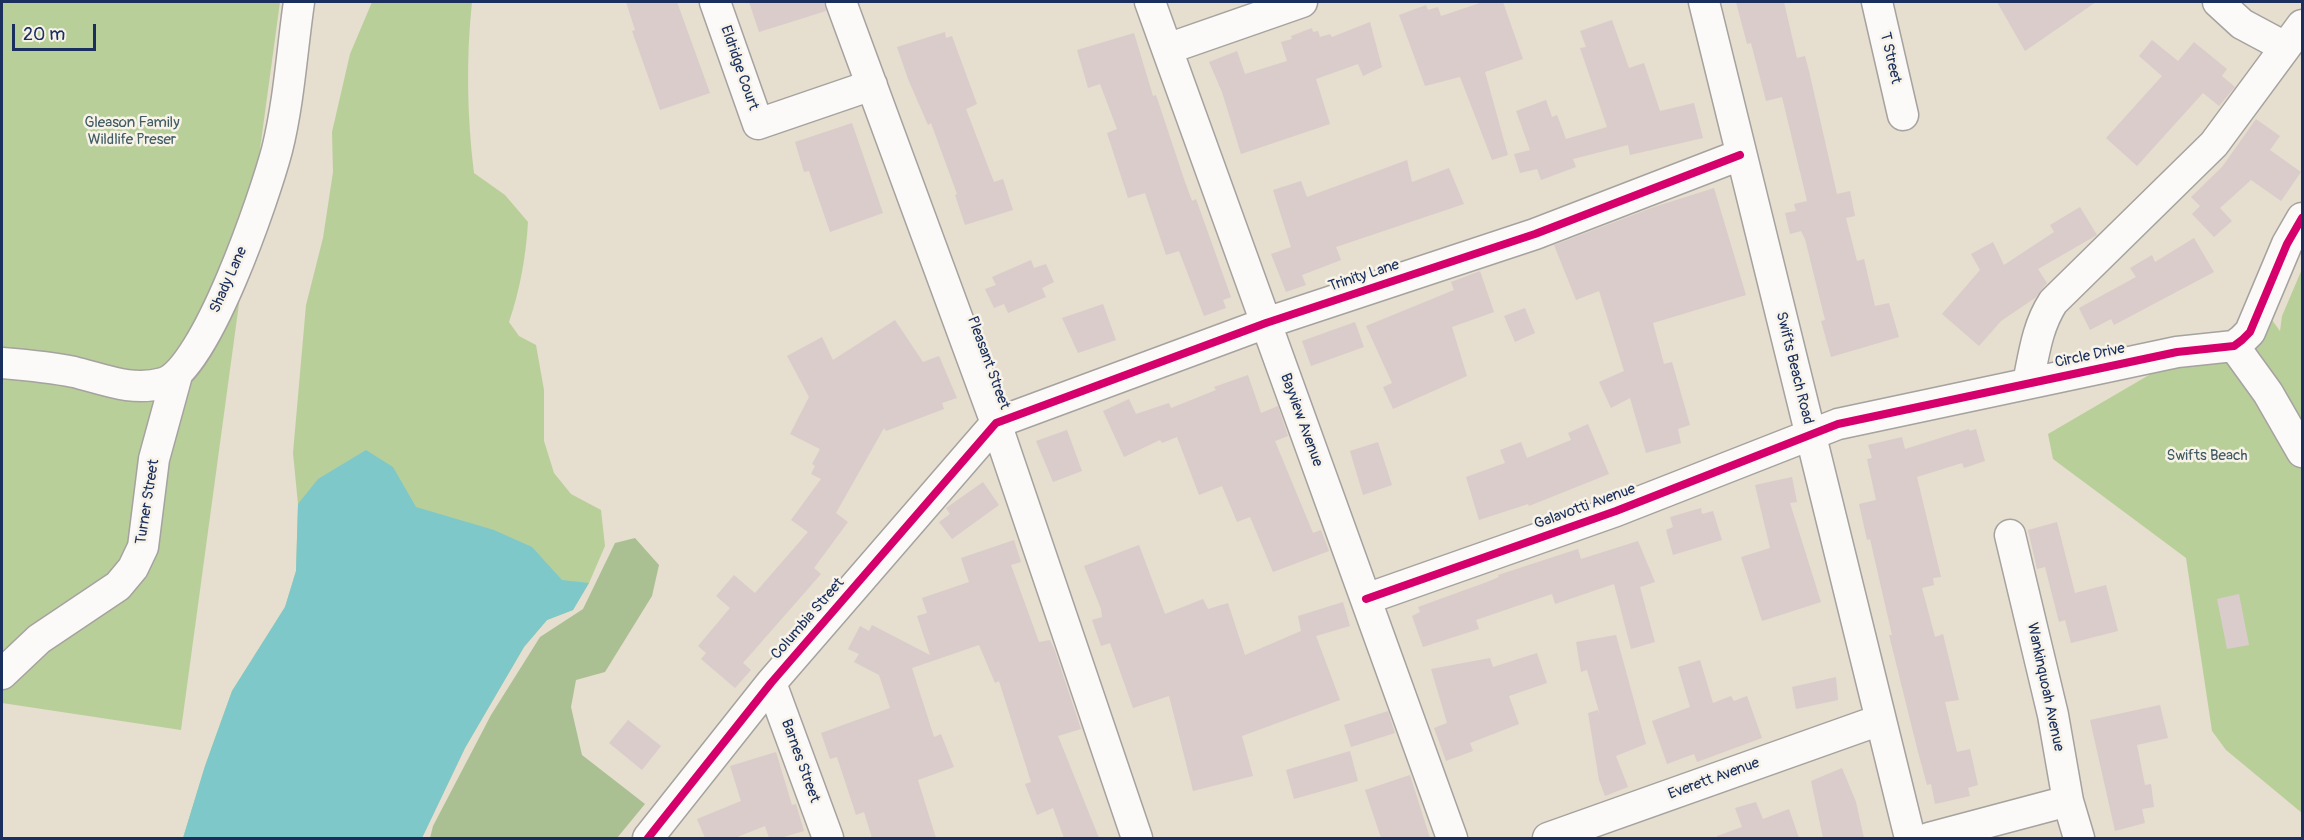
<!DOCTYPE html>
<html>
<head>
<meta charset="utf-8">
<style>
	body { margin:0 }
	#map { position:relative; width:2304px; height:840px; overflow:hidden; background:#e6dece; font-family:Pangolin,sans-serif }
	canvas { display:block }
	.frame { position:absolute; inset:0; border:3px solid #1b2f5e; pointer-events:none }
	.scale { position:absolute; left:12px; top:24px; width:84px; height:27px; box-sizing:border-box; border:3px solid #1b2f5e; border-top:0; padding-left:8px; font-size:18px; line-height:21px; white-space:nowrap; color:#1b2f5e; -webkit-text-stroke:4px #f7f3e8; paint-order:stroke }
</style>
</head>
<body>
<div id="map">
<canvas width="2304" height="840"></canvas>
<div class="frame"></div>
<div class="scale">20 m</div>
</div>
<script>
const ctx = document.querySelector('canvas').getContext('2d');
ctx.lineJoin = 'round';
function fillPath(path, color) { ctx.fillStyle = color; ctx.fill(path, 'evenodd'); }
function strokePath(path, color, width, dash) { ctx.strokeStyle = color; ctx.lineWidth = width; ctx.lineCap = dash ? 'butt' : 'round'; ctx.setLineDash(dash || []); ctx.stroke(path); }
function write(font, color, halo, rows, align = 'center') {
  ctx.font = font + ' Pangolin,sans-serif'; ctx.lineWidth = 5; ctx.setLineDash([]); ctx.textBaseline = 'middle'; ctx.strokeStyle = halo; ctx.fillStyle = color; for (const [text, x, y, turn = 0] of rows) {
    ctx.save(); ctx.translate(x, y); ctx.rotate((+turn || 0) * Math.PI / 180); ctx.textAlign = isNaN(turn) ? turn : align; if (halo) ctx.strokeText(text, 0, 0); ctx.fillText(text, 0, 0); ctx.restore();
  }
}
const green = new Path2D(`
	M2,2H280L181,730L2,703Z
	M372,2H472C466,58 467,117 474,173L505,195L528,222C526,256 520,290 509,322L519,336L536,345L544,390V441L554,473L571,494L601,510L605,546L589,583L573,610L547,620L524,647L465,748L422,838H183L205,766L232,691L285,607L296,571L298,504L293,453L306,305L323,238L333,172L332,132L350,54Z
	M2302,269V813L2226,750L2212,731L2186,558L2053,459L2048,434L2161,368L2264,332L2272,320L2280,331L2282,316Z`);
const forest = new Path2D(`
	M635,538L659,565L652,596L605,672L576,680L571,707L582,755L645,804L617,838H430L433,826L491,715L540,637L583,609L615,543Z`);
const water = new Path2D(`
	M366,450L393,467L416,507L494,530L532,547L562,580L589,583L573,610L547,620L524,647L465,748L422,838H183L205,766L232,691L285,607L296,571L298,504L318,479Z`);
const building = new Path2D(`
	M626,2H677L710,93L660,110L632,31L635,30Z
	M749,2H824L826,11L759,32Z
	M1483,2H1503L1523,59L1485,72L1508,155L1492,160L1460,77L1425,86L1399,15L1426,5L1428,10L1438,7L1441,16Z
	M1736,2H1784L1797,58L1805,56L1809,71L1837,194L1850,191L1855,216L1846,218L1857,261L1864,259L1875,306L1889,303L1899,337L1831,357L1821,321L1825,320L1805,239L1801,231L1790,234L1785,213L1796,211L1794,204L1807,201L1782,97L1766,101L1751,43L1747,44Z
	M1997,2H2096L2025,51Z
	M1612,20L1629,68L1644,63L1660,111L1694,103L1703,138L1630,155L1628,145L1573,159L1576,167L1541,180L1537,169L1520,173L1514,154L1530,150L1516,111L1546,100L1552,117L1557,115L1566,139L1607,127L1580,48L1586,47L1580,31Z
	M1370,22L1382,67L1363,76L1358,64L1316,79L1330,124L1241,154L1222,92L1209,62L1237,51L1245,74L1287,61L1281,42L1292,39L1291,36L1312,28L1313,32L1318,31L1320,37L1330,34L1332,37Z
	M945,32L946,38L952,36L977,104L966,109L994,182L1003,179L1013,210L965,225L955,195L957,194L931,123L928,125L908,79L897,47Z
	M1134,33L1153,96L1156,95L1184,179L1192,201L1196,199L1231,297L1223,300L1226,308L1204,316L1179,251L1166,255L1145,193L1128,198L1107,133L1117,129L1100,84L1088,88L1077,50Z
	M2152,40L2178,61L2194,42L2227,69L2222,76L2235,87L2219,106L2203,93L2137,166L2106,138L2162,76L2139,56Z
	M2256,119L2280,136L2270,150L2301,172L2281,201L2251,180L2220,208L2232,221L2214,237L2192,214L2200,206L2191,197L2222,167Z
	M852,123L883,213L830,232L809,171L804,172L795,142Z
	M1407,160L1412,182L1449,168L1464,204L1336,247L1341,260L1302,275L1306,285L1286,292L1271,254L1291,247L1273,190L1301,181L1307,197Z
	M1714,188L1746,295L1653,323L1664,364L1672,362L1690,425L1678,429L1681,443L1646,453L1630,398L1611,408L1599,382L1624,371L1599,291L1576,300L1554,245L1654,207Z
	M2080,207L2097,235L2038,269L2047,283L2035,298L2001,321L1979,346L1942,314L1980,270L1971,254L1993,242L2004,265L2054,232L2050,225Z
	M2194,238L2214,272L2114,325L2111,319L2090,330L2079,308L2136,277L2130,268L2152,255L2155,262Z
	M1031,260L1034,268L1046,264L1054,282L1042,288L1046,297L1008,313L1004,304L994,308L985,289L996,285L992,277Z
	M1480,271L1494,312L1452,327L1467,376L1393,409L1383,387L1392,383L1366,326L1454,290L1451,282Z
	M1103,304L1116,340L1078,353L1062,318Z
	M1525,308L1535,333L1515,342L1504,316Z
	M895,320L923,362L939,356L957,398L942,403L944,409L886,431L884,428L836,513L848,522L814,568L821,574L743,663L751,670L735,688L701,659L706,653L698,646L730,608L716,596L734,575L755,593L808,532L791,520L821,479L811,474L815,466L812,464L820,449L790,434L809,397L787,356L822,337L833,360Z
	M1355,322L1364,347L1311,366L1302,341Z
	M1248,375L1261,413L1278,406L1288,436L1275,441L1313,533L1321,530L1329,551L1273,572L1250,517L1237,522L1222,486L1199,495L1177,437L1162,443L1160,440L1124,457L1103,411L1129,399L1136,414L1169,403L1171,408L1216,390L1214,387Z
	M1588,424L1609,474L1529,506L1528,504L1479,520L1466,477L1505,463L1500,450L1521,442L1527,458L1571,440L1568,433Z
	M1969,429L1970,431L1976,429L1985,461L1964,468L1962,463L1917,477L1941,577L1933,578L1934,585L1922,588L1935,637L1943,634L1959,700L1945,702L1957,752L1970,749L1978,785L1968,788L1970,796L1935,804L1931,784L1927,785L1918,752L1889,635H1892L1870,539L1867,540L1859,504L1876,500L1867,459L1872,458L1868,445L1902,437L1905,449Z
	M1067,430L1082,471L1053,482L1036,441Z
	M1378,442L1392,485L1363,495L1350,451Z
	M1792,477L1797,502L1790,503L1821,602L1762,621L1741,557L1770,548L1755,485Z
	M983,482L999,505L952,539L939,522L950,514L946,508Z
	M1701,508L1702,514L1713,511L1722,540L1673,555L1666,530L1673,527L1670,517Z
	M2057,522L2075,593L2106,585L2118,631L2071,643L2065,620L2059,622L2045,567L2037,569L2028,530Z
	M1014,540L1021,562L1011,565L1039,642L1050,640L1055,651L1081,729L1058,736L1099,838H1064L1053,808L1037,815L1025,784L1031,782L999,681L995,683L979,645L912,668L934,737L941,734L954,767L918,780L936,838H872L864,812L856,815L837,757L830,759L821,733L890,708L879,675L854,662L859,654L848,649L860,626L869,631L872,625L930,655L917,616L927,613L922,598L969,582L961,558Z
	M1638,541L1655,582L1640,587L1655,642L1631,649L1614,584L1555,604L1552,594L1476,620L1479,629L1423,647L1412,616L1420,612L1418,607L1487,582L1499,577L1498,575L1578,549L1581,559Z
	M1139,545L1165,614L1203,599L1208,609L1228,603L1245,655L1301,631L1298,616L1343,602L1350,626L1316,636L1340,700L1242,736L1253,776L1193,791L1169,696L1133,708L1110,643L1101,646L1092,620L1102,617L1101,609L1084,566Z
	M2239,594L2249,645L2227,649L2217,599Z
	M1616,635L1646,744L1616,756L1628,787L1605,796L1599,780L1588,713L1598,710L1600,715L1587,670L1581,672L1576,642Z
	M1537,653L1547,683L1509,696L1519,724L1470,743L1473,751L1446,761L1434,728L1447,723L1431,669L1490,658L1493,667Z
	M1700,660L1713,703L1731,696L1734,701L1747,696L1762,738L1697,762L1694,754L1667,764L1652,721L1690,707L1678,667Z
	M1836,677L1838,700L1796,709L1792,687Z
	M2160,705L2168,738L2137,745L2145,785L2151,784L2154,807L2142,809L2145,823L2115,831L2090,720Z
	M1388,711L1395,733L1351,747L1344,725Z
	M628,720L661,746L642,770L609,743Z
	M1350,751L1358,781L1294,799L1286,770Z
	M776,752L792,805L796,804L804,831L780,838H769L765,826L735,838H705L697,819L741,801L730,766Z
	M1842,768L1856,802L1864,838H1823L1811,781Z
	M1410,775L1430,838H1381L1365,790Z
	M1756,802L1763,819L1789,809L1799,838H1717V836L1742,827L1735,808Z`);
const minor = new Path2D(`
	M715,2L758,124L872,85
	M841,2L996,423L1137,838
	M1150,2L1452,838
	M1704,2L1910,838
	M1877,2L1903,115
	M2218,2L2242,24L2285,47
	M1167,49L1302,2
	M2234,346L2268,393L2302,452
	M2,363C26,365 50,367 74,372C103,379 132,392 163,383C206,370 265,195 277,150C289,102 292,50 299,2
	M2028,383C2034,354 2037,327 2053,302L2214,144L2302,25
	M2010,535L2053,715L2068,801L2079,838
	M1366,599L1616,511L1838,424L2177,352L2234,346L2242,340L2250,332L2287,244L2302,218
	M2,674L39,639L118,586L133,568L143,547L154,459L177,375
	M771,683L828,838
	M648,838L771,683L996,423L1266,323L1535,234L1740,155
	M1548,838L1880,720
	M1929,838L2068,801`);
const cycleway = new Path2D(`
	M1366,599L1616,511L1838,424L2177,352L2234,346L2242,340L2250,332L2287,244L2302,218
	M648,838L771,683L996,423L1266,323L1535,234L1740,155`);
const streetNames = [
	["T Street",1890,58,77],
	["Eldridge Court",739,68,71],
	["Trinity Lane",1364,276,-18],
	["Shady Lane",229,280,-66],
	["Circle Drive",2090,356,-12],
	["Pleasant Street",988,363,70],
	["Swifts Beach Road",1794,368,76],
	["Bayview Avenue",1301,420,70],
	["Turner Street",148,502,-81],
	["Galavotti Avenue",1585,507,-20],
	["Columbia Street",808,619,-49],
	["Wankinquoah Avenue",2045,687,78],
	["Barnes Street",800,761,70],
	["Everett Avenue",1714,779,-20]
];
const parkNames = [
	["Gleason Family",132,123],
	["Wildlife Preser",132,140],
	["Swifts Beach",2207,456]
];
fillPath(green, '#b9cf9a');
fillPath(forest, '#aac093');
fillPath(water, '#7ec8ca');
fillPath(building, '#daccca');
strokePath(minor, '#a5a29f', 33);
strokePath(minor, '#fbfaf8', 30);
strokePath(cycleway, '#d6006c', 8);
write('15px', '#1b2f5e', '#f7f3e8', streetNames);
write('15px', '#405b63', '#f7f3e8', parkNames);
</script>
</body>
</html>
